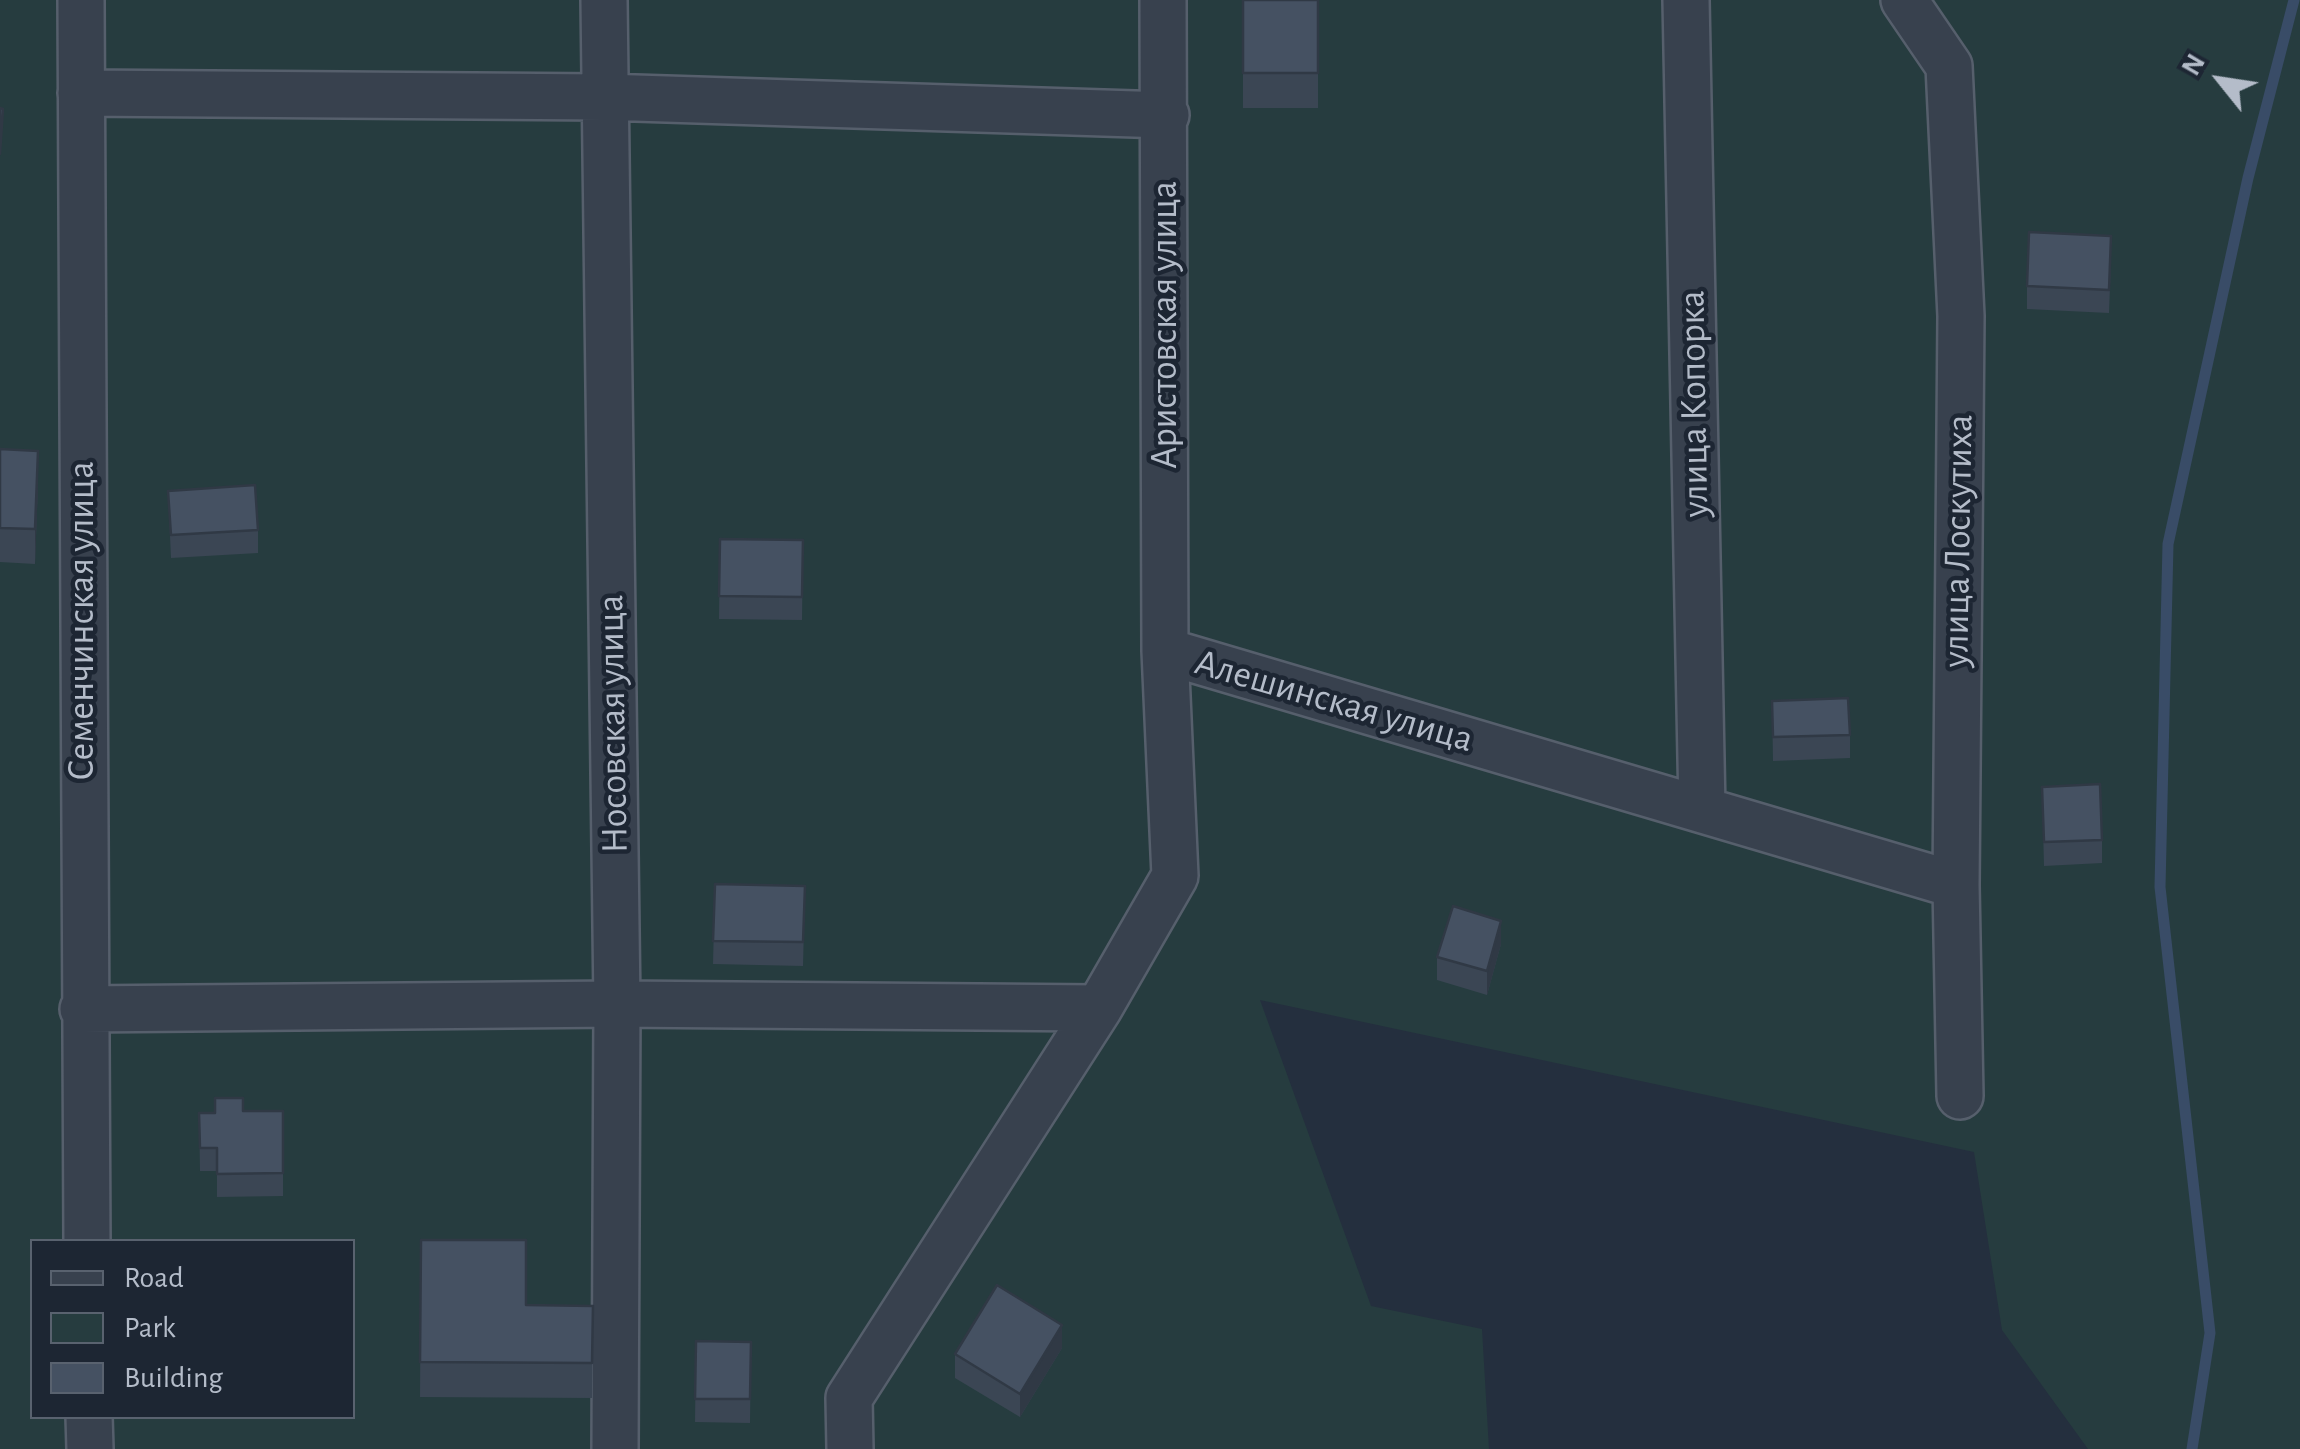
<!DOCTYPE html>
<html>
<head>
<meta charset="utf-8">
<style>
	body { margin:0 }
	#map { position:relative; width:2300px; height:1449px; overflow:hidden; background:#242f3e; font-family:"Alegreya Sans",sans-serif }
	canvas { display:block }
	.legend { position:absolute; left:30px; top:1239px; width:325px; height:180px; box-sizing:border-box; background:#1d2633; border:2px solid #59626f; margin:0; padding:12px 18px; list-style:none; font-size:30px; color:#b4bcc9 }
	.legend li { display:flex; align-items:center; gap:20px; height:50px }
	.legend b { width:50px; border:2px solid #59626f }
	.north { position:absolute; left:2170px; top:30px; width:100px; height:100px; -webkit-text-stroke:8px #1d2633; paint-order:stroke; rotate:300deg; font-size:28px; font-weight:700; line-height:40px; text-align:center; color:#b4bcc9 }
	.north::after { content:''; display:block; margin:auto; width:35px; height:45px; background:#b4bcc9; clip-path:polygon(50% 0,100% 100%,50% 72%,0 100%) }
</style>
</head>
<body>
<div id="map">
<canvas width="2300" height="1449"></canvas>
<ul class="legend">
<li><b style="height:12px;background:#38414e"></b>Road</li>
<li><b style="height:28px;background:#263c3f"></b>Park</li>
<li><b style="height:28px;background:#455162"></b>Building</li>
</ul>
<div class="north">N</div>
</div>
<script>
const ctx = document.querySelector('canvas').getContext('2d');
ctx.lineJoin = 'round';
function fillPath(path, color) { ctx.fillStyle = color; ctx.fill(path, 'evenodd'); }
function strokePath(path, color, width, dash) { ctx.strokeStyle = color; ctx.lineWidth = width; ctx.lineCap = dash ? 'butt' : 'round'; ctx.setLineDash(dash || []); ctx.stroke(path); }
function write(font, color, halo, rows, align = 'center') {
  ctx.font = font + ' "Alegreya Sans",sans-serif'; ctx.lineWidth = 9; ctx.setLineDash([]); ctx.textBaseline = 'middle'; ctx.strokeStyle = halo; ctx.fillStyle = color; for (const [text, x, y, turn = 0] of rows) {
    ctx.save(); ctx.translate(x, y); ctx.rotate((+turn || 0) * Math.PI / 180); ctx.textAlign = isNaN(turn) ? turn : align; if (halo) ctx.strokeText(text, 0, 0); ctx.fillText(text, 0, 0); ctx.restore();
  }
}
const green = new Path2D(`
	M0,0H2300V1449H2088L2002,1330L1974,1152L1260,1000L1371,1306L1482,1329L1489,1449H0ZM32,1242H352V1416H32Z`);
const stream = new Path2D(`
	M2192,1449L2210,1333L2160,887L2168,544L2248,178L2294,0`);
const street = new Path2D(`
	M81,0L87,1242
	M604,0L617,1004L615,1449
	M1163,0L1165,651
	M1686,0L1702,809
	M1904,0L1949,66L1961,316L1956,885L1960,1096
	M81,93L604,97L1166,115
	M83,1009L617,1004L1099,1008
	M89,1416L90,1449
	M850,1449L849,1398L1099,1008L1175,876L1165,651L1956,885`);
const wall = new Path2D(`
	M1243,0H1318V108H1243Z
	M2111,260L2109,313L2027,309V286Z
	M0,449L38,485L35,564L0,562Z
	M168,491L258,530V553L171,558Z
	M720,539L803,540L802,620L719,619Z
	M1772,701L1850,735V758L1773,761Z
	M2042,787L2102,840V863L2044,866Z
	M715,884L805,886L803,966L713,964Z
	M1501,944L1487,995L1437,980V957Z
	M283,1111V1196L217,1197V1171H200L199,1113Z
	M421,1240L526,1305L593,1306L592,1398L420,1397Z
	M696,1341L751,1342L750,1423L695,1422Z
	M1062,1348L1020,1417L955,1378V1354Z`);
const shadedWall = new Path2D(`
	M38,451V485L35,564V529Z
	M1501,921V944L1487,995V971Z
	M1062,1325V1348L1020,1417V1394Z`);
const building = new Path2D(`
	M1243,0H1318V73H1243Z
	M0,108L3,109L0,154Z
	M2029,232L2111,236L2109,290L2027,286Z
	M0,449L38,451L35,529L0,528Z
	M255,485L258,530L171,535L168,491Z
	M720,539L803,540L802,597L719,596Z
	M1848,698L1850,735L1773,737L1772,701Z
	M2100,784L2102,840L2044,842L2042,787Z
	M715,884L805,886L803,942L713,941Z
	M1453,906L1501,921L1487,971L1437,957Z
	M215,1098H243V1111H283V1173L217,1174V1148H200L199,1113H215Z
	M421,1240H526V1305L593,1306L592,1363L420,1362Z
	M997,1285L1062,1325L1020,1394L955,1354Z
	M696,1341L751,1342L750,1399H695Z`);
const streetNames = [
	["Аристовская улица",1165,325,-90],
	["улица Копорка",1694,404,-91],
	["улица Лоскутиха",1958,541,-89],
	["Семенчинская улица",82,621,-90],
	["Алешинская улица",1334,701,16],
	["Носовская улица",613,724,-91]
];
fillPath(green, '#263c3f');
strokePath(stream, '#394c67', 11);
strokePath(street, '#565f6c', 50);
strokePath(street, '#38414e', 45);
fillPath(wall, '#3b4654');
fillPath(shadedWall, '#303945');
fillPath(building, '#455162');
strokePath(building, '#303945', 2.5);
write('38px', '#b4bcc9', '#1d2633', streetNames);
</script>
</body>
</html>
